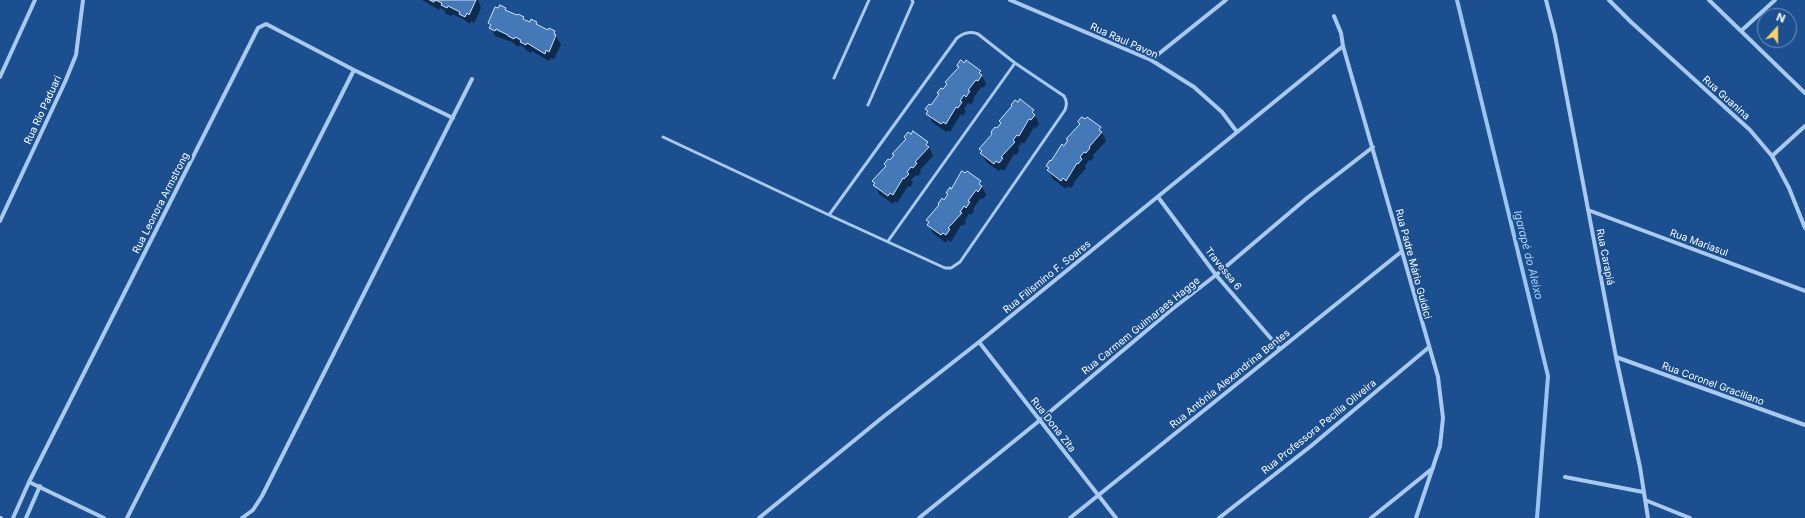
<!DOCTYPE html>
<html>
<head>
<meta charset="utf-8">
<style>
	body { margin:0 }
	#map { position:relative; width:1805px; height:518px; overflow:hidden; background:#1b4f8f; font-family:Inter,sans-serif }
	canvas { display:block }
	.north { position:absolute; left:1757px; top:8px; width:40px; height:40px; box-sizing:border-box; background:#1b4f8f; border:1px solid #7695bc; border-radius:50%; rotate:21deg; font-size:11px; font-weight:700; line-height:16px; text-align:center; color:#fff }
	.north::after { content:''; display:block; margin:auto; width:14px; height:18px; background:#ffd166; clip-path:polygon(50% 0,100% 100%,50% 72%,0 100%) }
</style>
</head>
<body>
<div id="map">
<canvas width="1805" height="518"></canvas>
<div class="north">N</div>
</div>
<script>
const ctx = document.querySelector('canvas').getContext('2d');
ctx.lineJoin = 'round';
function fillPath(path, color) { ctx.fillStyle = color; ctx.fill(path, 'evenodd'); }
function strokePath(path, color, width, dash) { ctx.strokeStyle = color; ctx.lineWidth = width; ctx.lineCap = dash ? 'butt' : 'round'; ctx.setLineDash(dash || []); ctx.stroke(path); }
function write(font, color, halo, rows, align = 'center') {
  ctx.font = font + ' Inter,sans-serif'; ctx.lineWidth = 4; ctx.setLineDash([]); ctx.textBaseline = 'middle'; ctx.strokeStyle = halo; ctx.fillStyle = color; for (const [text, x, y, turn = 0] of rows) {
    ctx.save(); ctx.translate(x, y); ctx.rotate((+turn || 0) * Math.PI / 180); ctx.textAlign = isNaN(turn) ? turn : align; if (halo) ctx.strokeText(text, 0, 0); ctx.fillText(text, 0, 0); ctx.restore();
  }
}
const shadow = new Path2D(`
	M422,0H478L481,8L474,23L471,21L470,24L463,19L452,14V16L446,14L444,10L440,8L439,10Z
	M505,9L507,12L524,17L526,21L536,23L538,26L549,31L554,32L561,45L554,59L551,58L549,61L532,51L531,53L526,50L524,47L520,45L518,47L512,42L495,36L489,23ZM493,28L514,35L513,37L493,30Z
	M962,62L980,71L986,84L983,88L981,87L973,99L974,100L971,105L968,103L964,109L966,111L963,116L961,114L950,132L948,130L946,132L932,122L927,109L931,106L944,90Z
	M1020,101L1033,111L1039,124L1036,128L1034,127L1024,144L1022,142L1018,148L1019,151L1016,155L1014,154L1004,171L1001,169L999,171L986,162L980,149L997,130L1001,124L1000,121Z
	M1087,118L1100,128L1106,141L1093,155L1094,157L1091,161L1089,160L1085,166L1086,168L1073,183L1074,184L1071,188L1068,186L1066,189L1053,179L1047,166L1060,151L1059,150L1069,141L1067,139Z
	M909,133L927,143L933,156L920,170L921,172L918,176L916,175L911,180L913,183L910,187L908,186L897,203L895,201L893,204L879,194L874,181L891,162Z
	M980,182L986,195L983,199L981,198L973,209L974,211L971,215L969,214L965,220L966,222L963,226L961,225L951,242L948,240L946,243L933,233L927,220L944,201L948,195L947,193Z`);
const stream = new Path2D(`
	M1457,0L1548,376L1537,518`);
const building = new Path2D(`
	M430,0H476L469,15L467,13L465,17L459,14L460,12L448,6L447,8L441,5L442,3L435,0L434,2Z
	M500,5L506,8L505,10L517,15L518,14L524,17L523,19L530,22L531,19L537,22L536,24L548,30L549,28L555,31L554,34L556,35L549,52L546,50L545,54L527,43L526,45L520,42L521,40L515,37L514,39L508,36V35L496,29L495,31L489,28L491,25L488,23L495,7L498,8Z
	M961,60L964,63L966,60L981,71L979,73L982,75L978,81L976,80L968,90L970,91L966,97L964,95L960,101L962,102L958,108L956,107L946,124L943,122L941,124L926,114L928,111L925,109L929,104L931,105L939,94L937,93L941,88L943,89L947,84L945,82L959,67L957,66Z
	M1020,99L1034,110L1032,112L1035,115L1031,120L1029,119L1019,136L1017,135L1013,140L1015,142L1001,157L1003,158L999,163L996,161L994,164L980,153L982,151L979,149L992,134L991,132L995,127L997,128L1001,123L999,121L1012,106L1011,105L1015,100L1018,102Z
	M1082,117L1085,119L1087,117L1101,127L1099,130L1102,132L1089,147L1090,148L1086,153L1084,152L1080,157L1082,159L1078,164L1077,163L1066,181L1063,178L1061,181L1047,170L1049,168L1046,166L1050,160L1051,161L1062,144L1064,146L1068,140L1066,139L1080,124L1078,122Z
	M913,131L928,142L926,145L929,147L915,162L917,163L913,168L911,167L907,172L909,174L904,179L903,178L893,195L890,193L888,196L873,185L875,183L872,181L886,166L884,164L888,159L890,160L894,155L892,154L906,139L904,137L908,132L911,134Z
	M962,171L965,173L967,171L981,181L979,184L982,186L978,192L976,190L968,201L970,202L966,208L964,206L960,212L962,213L948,228L950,229L946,235L943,233L941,235L927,225L929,222L926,220L939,205L938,204L942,198L944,200L948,194L946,193L950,187L951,189Z`);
const service = new Path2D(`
	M834,78L869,0
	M868,105L913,2L912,0
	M663,137L829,215L957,38C964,33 969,31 978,34L1015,63L1064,96C1067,101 1067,104 1065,110L960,262L951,268H945L829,215
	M888,241L1015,63`);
const minor = new Path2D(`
	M1010,0L1151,60L1194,87L1222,112L1237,132
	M1546,0L1555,35L1616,357L1640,467L1648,518
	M1609,0L1631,22L1750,130L1772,156L1789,188L1805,228
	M1709,0L1805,93
	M1334,16L1341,33L1343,46L1438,377L1443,418L1440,446L1416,518
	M1741,31L1775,0
	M1151,60L1226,0
	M0,77L35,0
	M1772,156L1805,126
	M1158,197L1216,275L1280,349
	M1588,210L1805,291
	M0,221L65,82L76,55L83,0
	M979,342L1116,518
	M1616,357L1805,425
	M1565,477L1643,492
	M29,482L104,518
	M1645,500L1690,518
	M0,518H1
	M13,518L29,482L258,28L266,24L270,26L354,70L453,118
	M26,518L40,486
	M127,518L354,70
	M242,518L253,510L262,496L472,79
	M759,518L883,417L979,342L1343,46
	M919,518L1039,421L1171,310L1216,275L1307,198L1373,147
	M1070,518L1401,252
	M1219,518L1311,446L1428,348
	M1371,518L1433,468`);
const streetNames = [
	["Rua Raul Pavon",1124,41,24],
	["Rua Guanina",1726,98,42],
	["Rua Rio Paduari",43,110,-65],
	["Rua Leonora Armstrong",161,203,-63],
	["Rua Mariasul",1699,243,20],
	["Rua Carapiá",1605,257,79],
	["Rua Padre Mário Guidici",1413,264,75],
	["Travessa 6",1223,269,51],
	["Rua Filismino F. Soares",1047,277,-39],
	["Rua Carmem Guimaraes Hagge",1141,326,-39],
	["Rua Antônia Alexandrina Bentes",1230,379,-39],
	["Rua Coronel Graciliano",1713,384,20],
	["Rua Dona Zita",1053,425,52],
	["Rua Professora Pecília Oliveira",1319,427,-39]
];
const waterNames = [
	["Igarapé do Aleixo",1528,255,76]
];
fillPath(shadow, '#0007');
strokePath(stream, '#9cc4f0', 4);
fillPath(building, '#4478b7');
strokePath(building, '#cfe3fa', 1);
strokePath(service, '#a9c9ee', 3);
strokePath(minor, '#a9c9ee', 4);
write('10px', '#fff', '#1b4f8f', streetNames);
write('italic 11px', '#b5d3f5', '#1b4f8f', waterNames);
</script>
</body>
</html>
